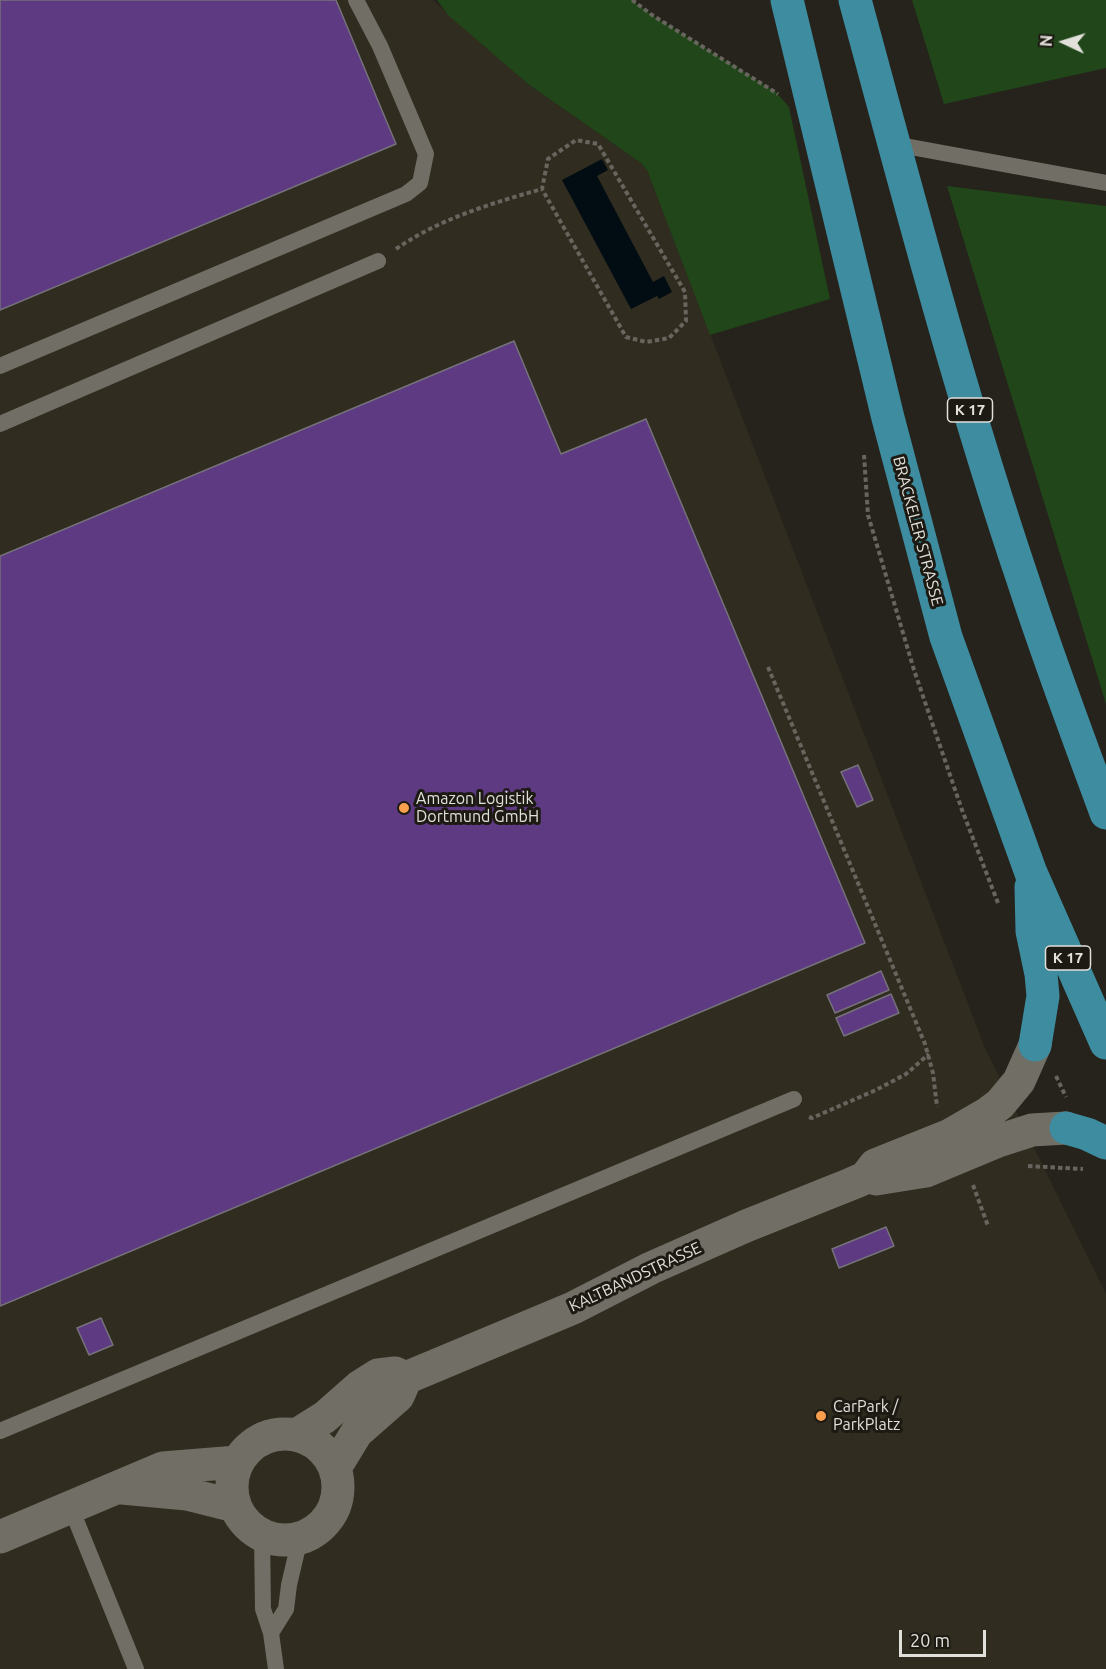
<!DOCTYPE html>
<html>
<head>
<meta charset="utf-8">
<style>
	body { margin:0 }
	#map { position:relative; width:1106px; height:1669px; overflow:hidden; background:#25231b; font-family:Ubuntu,sans-serif }
	canvas { display:block }
	.north { position:absolute; left:1034px; top:12px; width:60px; height:60px; -webkit-text-stroke:4px #1c1a12; paint-order:stroke; rotate:274deg; font-size:16px; font-weight:700; line-height:24px; text-align:center; color:#e2e0db }
	.north::after { content:''; display:block; margin:auto; width:21px; height:27px; background:#e2e0db; clip-path:polygon(50% 0,100% 100%,50% 72%,0 100%) }
	.scale { position:absolute; left:899px; top:1630px; width:87px; height:27px; box-sizing:border-box; border:3px solid #e2e0db; border-top:0; padding-left:8px; font-size:18px; line-height:21px; white-space:nowrap; color:#e2e0db; -webkit-text-stroke:4px #1c1a12; paint-order:stroke }
</style>
</head>
<body>
<div id="map">
<canvas width="1106" height="1669"></canvas>
<div class="north">N</div>
<div class="scale">20 m</div>
</div>
<script>
const ctx = document.querySelector('canvas').getContext('2d');
ctx.lineJoin = 'round';
function fillPath(path, color) { ctx.fillStyle = color; ctx.fill(path, 'evenodd'); }
function strokePath(path, color, width, dash) { ctx.strokeStyle = color; ctx.lineWidth = width; ctx.lineCap = dash ? 'butt' : 'round'; ctx.setLineDash(dash || []); ctx.stroke(path); }
function write(font, color, halo, rows, align = 'center') {
  ctx.font = font + ' Ubuntu,sans-serif'; ctx.lineWidth = 6; ctx.setLineDash([]); ctx.textBaseline = 'middle'; ctx.strokeStyle = halo; ctx.fillStyle = color; for (const [text, x, y, turn = 0] of rows) {
    ctx.save(); ctx.translate(x, y); ctx.rotate((+turn || 0) * Math.PI / 180); ctx.textAlign = isNaN(turn) ? turn : align; if (halo) ctx.strokeText(text, 0, 0); ctx.fillText(text, 0, 0); ctx.restore();
  }
}
const built = new Path2D(`
	M0,0H433L528,84L641,163L647,170L985,1048L1106,1294V1669H0Z`);
const green = new Path2D(`
	M437,0H632L652,15L776,92L789,107L830,299L710,335L647,170L641,163L528,84L448,15Z
	M912,0H1106V68L944,104Z
	M947,186L1106,206V704Z`);
const water = new Path2D(`
	M602,159L608,170L597,176L653,282L664,276L672,292L659,299L657,296L631,309L562,180Z`);
const building = new Path2D(`
	M0,0H336L396,144L0,310Z
	M514,341L561,454L646,419L865,943L0,1306V556Z
	M858,765L873,800L857,807L841,772Z
	M881,971L889,990L835,1013L827,995Z
	M891,994L899,1013L844,1036L836,1018Z
	M886,1227L894,1246L839,1268L832,1249Z
	M101,1318L113,1345L89,1355L77,1328Z`);
const path = new Path2D(`
	M632,0L652,15L778,94
	M396,249C439,219 492,203 542,189L548,159L576,140L598,144L685,292L686,321L669,338L646,342L626,337L542,189
	M864,455L868,515L914,670L962,810L998,903
	M768,667L925,1044L933,1073L937,1107
	M1056,1076L1066,1097
	M809,1117L812,1118L876,1090L906,1074L929,1054
	M1028,1166L1083,1169
	M973,1185L988,1226`);
const service = new Path2D(`
	M894,144L1106,183
	M0,366L406,194L420,183L426,154L380,46L356,0
	M0,424L378,261
	M0,1431L794,1099
	M71,1508L136,1669
	M262,1535L263,1609L271,1633L276,1669
	M271,1633L286,1609L289,1585L300,1538`);
const minor = new Path2D(`
	M876,1179L926,1171L998,1141L1032,1130L1066,1128
	M232 1487a53 53 0 1 1 106 0a53 53 0 1 1-106 0Z
	M298,1434L325,1417L359,1387L378,1375L395,1373L406,1378L413,1375L573,1308L651,1268L746,1226L851,1184L865,1178L875,1165L950,1135L988,1113L1000,1104L1019,1081L1035,1045
	M335,1468L357,1432L398,1396L406,1378
	M122,1488L187,1494L235,1506
	M0,1537L163,1468L237,1462`);
const trunk = new Path2D(`
	M787,0L888,418L946,637L1031,873L1106,1043
	M855,0C908,195 959,391 1024,583C1049,660 1078,737 1106,813
	M1031,887L1032,931L1041,974L1043,996L1035,1045
	M1066,1128L1087,1134L1106,1143`);
const markers = [
	[404,808,6,"#fa9f4e"],
	[821,1416,6,"#fa9f4e"]
];
const shields = [
	[970,410,45],
	[1068,958,45]
];
const shieldNames = [
	["K 17",970,410],
	["K 17",1068,958]
];
const streetNames = [
	["BRACKELER STRASSE",918,531,75],
	["KALTBANDSTRASSE",635,1277,-25]
];
const poiNames = [
	["Amazon Logistik",416,799],
	["Dortmund GmbH",416,817],
	["CarPark /",833,1407],
	["ParkPlatz",833,1425]
];
fillPath(built, '#302c1f');
fillPath(green, '#204619');
fillPath(water, '#020c13');
fillPath(building, '#5e3a82');
strokePath(building, '#75727a', 1.5);
strokePath(path, '#67655e', 4, [4.5, 3]);
strokePath(service, '#706e65', 16);
strokePath(minor, '#706e65', 33);
strokePath(trunk, '#3e8ca0', 33);
for (const [x, y, r, color] of markers) { const dot = new Path2D(); dot.arc(x, y, r, 0, 2 * Math.PI); ctx.fillStyle = color; ctx.fill(dot); strokePath(dot, '#1c1a12', 2); }
for (const [x, y, w] of shields) { const box = new Path2D(); box.roundRect(x - w / 2, y - 12, w, 24, 4.5); ctx.fillStyle = '#1c1a12'; ctx.fill(box); strokePath(box, '#e2e0db', 1.5); }
write('bold 15px', '#e2e0db', null, shieldNames);
write('16px', '#e2e0db', '#1c1a12', streetNames);
write('16px', '#e2e0db', '#1c1a12', poiNames, 'left');
</script>
</body>
</html>
